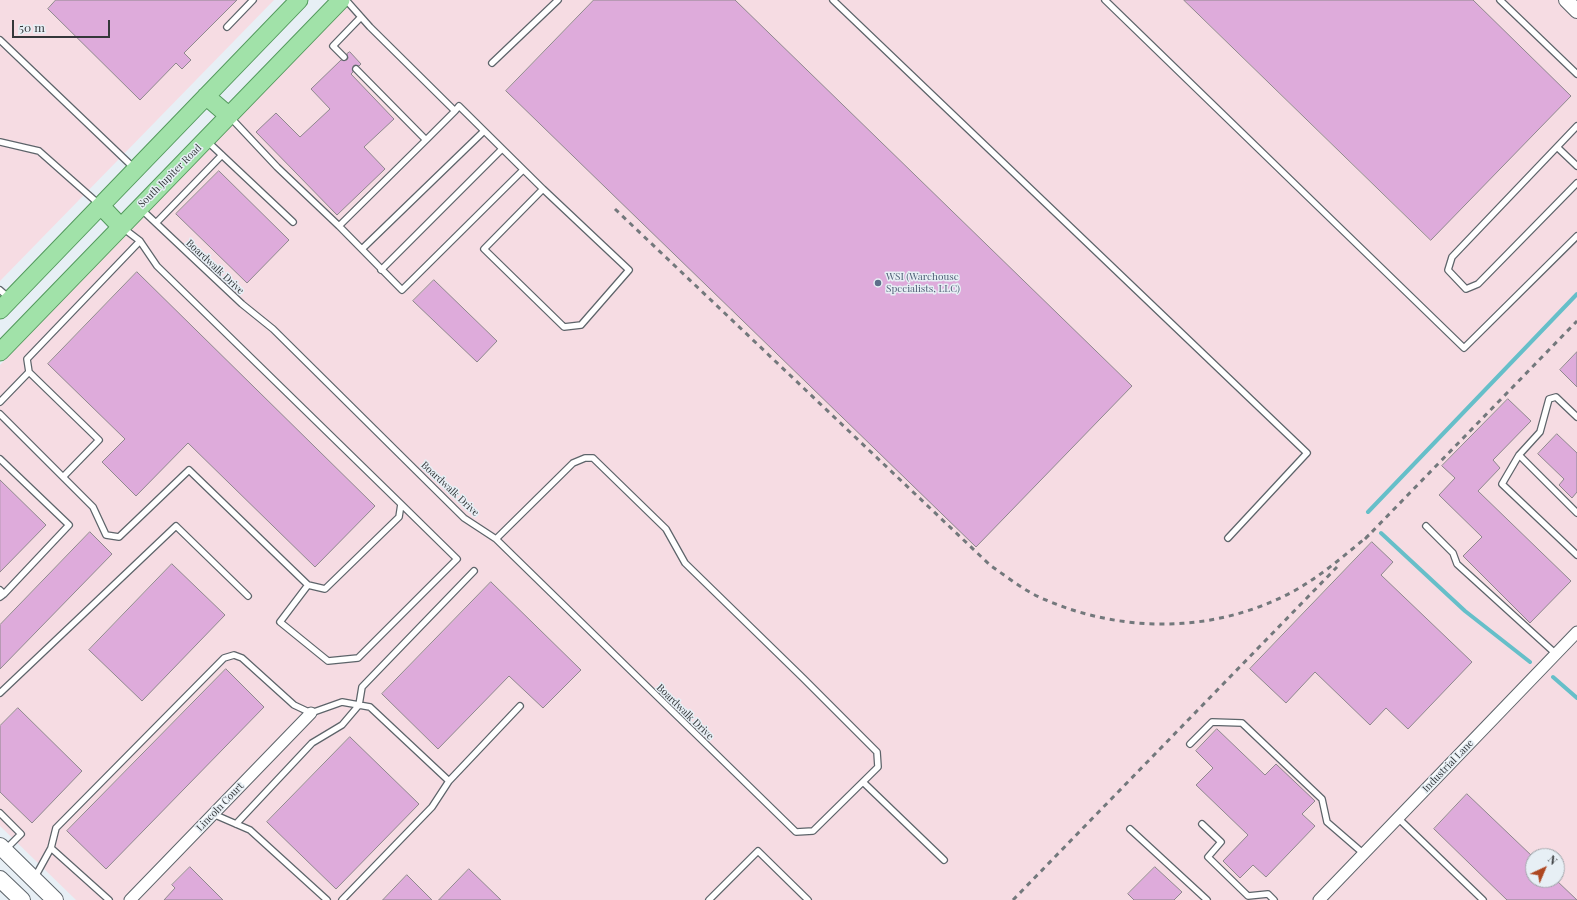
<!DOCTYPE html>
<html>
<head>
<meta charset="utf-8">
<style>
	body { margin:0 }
	#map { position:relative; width:1577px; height:900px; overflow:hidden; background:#e7eff5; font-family:"Playfair Display",serif }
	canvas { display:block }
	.north { position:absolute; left:1525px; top:848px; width:40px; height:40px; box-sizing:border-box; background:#e7eff5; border:1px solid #9fa5aa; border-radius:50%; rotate:44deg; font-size:11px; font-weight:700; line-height:16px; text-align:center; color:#34373a }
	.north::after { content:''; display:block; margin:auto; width:14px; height:18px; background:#ae4721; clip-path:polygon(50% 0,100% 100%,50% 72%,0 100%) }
	.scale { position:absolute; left:12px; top:20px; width:98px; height:18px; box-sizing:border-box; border:2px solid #34373a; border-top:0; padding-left:5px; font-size:12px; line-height:14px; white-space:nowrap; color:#34373a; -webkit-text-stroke:3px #e7eff5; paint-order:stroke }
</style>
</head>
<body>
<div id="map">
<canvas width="1577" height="900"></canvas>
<div class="north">N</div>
<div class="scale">50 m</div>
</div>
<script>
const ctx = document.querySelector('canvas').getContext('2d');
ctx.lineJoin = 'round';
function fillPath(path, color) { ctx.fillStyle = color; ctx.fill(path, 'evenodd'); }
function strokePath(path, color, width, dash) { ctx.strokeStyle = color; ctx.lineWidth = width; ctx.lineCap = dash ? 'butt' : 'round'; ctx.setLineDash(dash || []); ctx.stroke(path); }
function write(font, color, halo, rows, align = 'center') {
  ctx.font = font + ' "Playfair Display",serif'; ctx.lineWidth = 3; ctx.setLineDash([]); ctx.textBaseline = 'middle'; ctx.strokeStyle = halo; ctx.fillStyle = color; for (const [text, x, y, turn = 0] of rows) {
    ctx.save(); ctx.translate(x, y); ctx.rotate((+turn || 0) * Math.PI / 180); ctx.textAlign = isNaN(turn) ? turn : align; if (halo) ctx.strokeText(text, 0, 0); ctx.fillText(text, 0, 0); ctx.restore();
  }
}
const industrial = new Path2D(`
	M0,0H274L0,281Z
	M352,0H1577V900H76L0,826V365ZM1533,856H1557V880H1533Z`);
const stream = new Path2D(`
	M1368,512L1577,294
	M1381,533L1465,611L1530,662
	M1553,677L1577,698`);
const building = new Path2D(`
	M56,0H237L184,53L191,60L182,69L176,63L140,100L48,9Z
	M594,0H735L1132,386L976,547L506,91Z
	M1184,0H1473L1571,96L1431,240Z
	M350,52L361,64L359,66L355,65L353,66V72L351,74L394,119L364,147L385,169L337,215L256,132L276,113L300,137L330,109L311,89L341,60H347L348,58L347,54Z
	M219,171L289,240L247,283L176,214Z
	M137,272L375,506L315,567L188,443L136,496L102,462L125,439L48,364Z
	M434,280L497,341L477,362L413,301Z
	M1577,352V387L1560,370Z
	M1508,399L1531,421L1493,460L1500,468L1478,491L1571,581L1530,623L1463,556L1482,537L1439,495L1455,478L1442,466Z
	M1557,434L1577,453V492L1572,498L1559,485L1564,479L1538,454Z
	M0,480L46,525L0,572Z
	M90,532L112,554L0,669V625Z
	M1372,542L1393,562L1381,575L1472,662L1408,729L1386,708L1370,725L1315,672L1286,703L1250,669Z
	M172,564L225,615L142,701L89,650Z
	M491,582L581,670L543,708L509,676L438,749L382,694Z
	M226,669L264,707L106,869L67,831Z
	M18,708L82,771L32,823L0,792V726Z
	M1217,729L1265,775L1276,764L1315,801L1302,814L1315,826L1266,877L1253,865L1240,878L1223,861L1248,835L1196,785L1213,768L1196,751Z
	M350,737L419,804L336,889L267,822Z
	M1467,794L1533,857V880H1556L1577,900H1507L1434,829Z
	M190,867L223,900H164L175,888L172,885Z
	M1155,867L1182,892L1174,900H1134L1128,894Z
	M469,869L501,900H439Z
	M407,875L432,900H383Z`);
const service = new Path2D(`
	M346,0L370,27L455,111L426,140L356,69
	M833,0L1307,453L1228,538
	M1105,0L1464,348L1577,236
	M1500,0L1577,74
	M227,27L253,0
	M0,40L134,168
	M344,57L333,46L361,17
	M492,63L558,0
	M455,111L459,106L543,189L484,249L564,327L581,325L629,270L543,189
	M231,118L277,167L339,226L402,290L523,170
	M1577,126L1452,257L1448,270L1466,289L1478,284L1577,183
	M207,141L293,222
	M0,142L39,151L100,205
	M1557,147L1577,166
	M141,209L242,304L273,329L464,518L496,539L796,832L813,831L878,767L877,752L803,678L685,563L666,529L593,458H585L573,463L496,539
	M156,223L222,155
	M339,226L426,140
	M362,249L484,131
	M381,270L502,149
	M0,290L9,298
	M29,372L99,440L63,477
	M0,402L29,372L27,359L140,241
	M0,414L93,507L106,535L119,537L189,470L308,585L325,589L399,517L401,504L157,266L140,241L123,228
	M1577,417L1556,397L1549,399L1540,432L1519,455L1502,484L1577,555
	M1519,455L1577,513
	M0,459L69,525L4,594
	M1426,526L1453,553L1457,564L1556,654
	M308,585L280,622L328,661L358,658L457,559L401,504
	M0,590L4,594L0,597
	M0,693L176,526L248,596
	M1190,744L1212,722L1242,723L1322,799L1327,822L1364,854
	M863,782L944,860
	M0,813L21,834L5,850
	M213,814L250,830L327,900
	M1398,818L1483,900
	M236,824L312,743L342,725L359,705L362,687L474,571
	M1202,824L1221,842L1208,857L1248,896L1268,894L1274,900
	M1130,829L1207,900
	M51,848L109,900
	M35,877L51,848L56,828L224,658L234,655L242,658L294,705L311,713L342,702L370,707L449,781L520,706
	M342,900L432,807L449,781
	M709,900L758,851L808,900`);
const minor = new Path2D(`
	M130,900L311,713
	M1319,900L1577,632`);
const tertiary = new Path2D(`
	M1566,0L1577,11`);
const secondary = new Path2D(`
	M0,846L55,900
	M0,879L22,900`);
const primary = new Path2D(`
	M206,96L229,116
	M101,206L121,227
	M0,310L299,0
	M0,352L341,0`);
const rail = new Path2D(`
	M615,209L991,566C1006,576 1022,589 1039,597C1120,634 1215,634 1294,591C1321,576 1345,555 1369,535
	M1365,539L1577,321
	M1013,900L1337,567`);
const markers = [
	[878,283,4,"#5c6f8a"]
];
const streetNames = [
	["South Jupiter Road",170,176,-45],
	["Boardwalk Drive",215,267,43],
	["Boardwalk Drive",450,489,43],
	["Boardwalk Drive",685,712,44],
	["Industrial Lane",1448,766,-46],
	["Lincoln Court",220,807,-46]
];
const serviceNames = [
	["WSI (Warehouse",886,277],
	["Specialists, LLC)",886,289]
];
fillPath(industrial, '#f6dce3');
strokePath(stream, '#66bfc9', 4);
fillPath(building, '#deabdb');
strokePath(building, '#8f888e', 1);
strokePath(service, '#5d646a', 8);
strokePath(minor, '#5d646a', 13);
strokePath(tertiary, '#5d646a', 16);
strokePath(secondary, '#5d646a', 18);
strokePath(primary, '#52995c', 19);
strokePath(service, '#fff', 5.5);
strokePath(minor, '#fff', 11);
strokePath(tertiary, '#fff', 14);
strokePath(secondary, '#fff', 16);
strokePath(primary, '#a1e2a9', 17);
strokePath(rail, '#73787c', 3, [5, 5]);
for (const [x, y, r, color] of markers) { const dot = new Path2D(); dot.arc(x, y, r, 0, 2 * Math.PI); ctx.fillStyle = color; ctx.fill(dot); strokePath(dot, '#e7eff5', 1.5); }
write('10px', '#34373a', '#e7eff5', streetNames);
write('10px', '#4e5e75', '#e7eff5', serviceNames, 'left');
</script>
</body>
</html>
